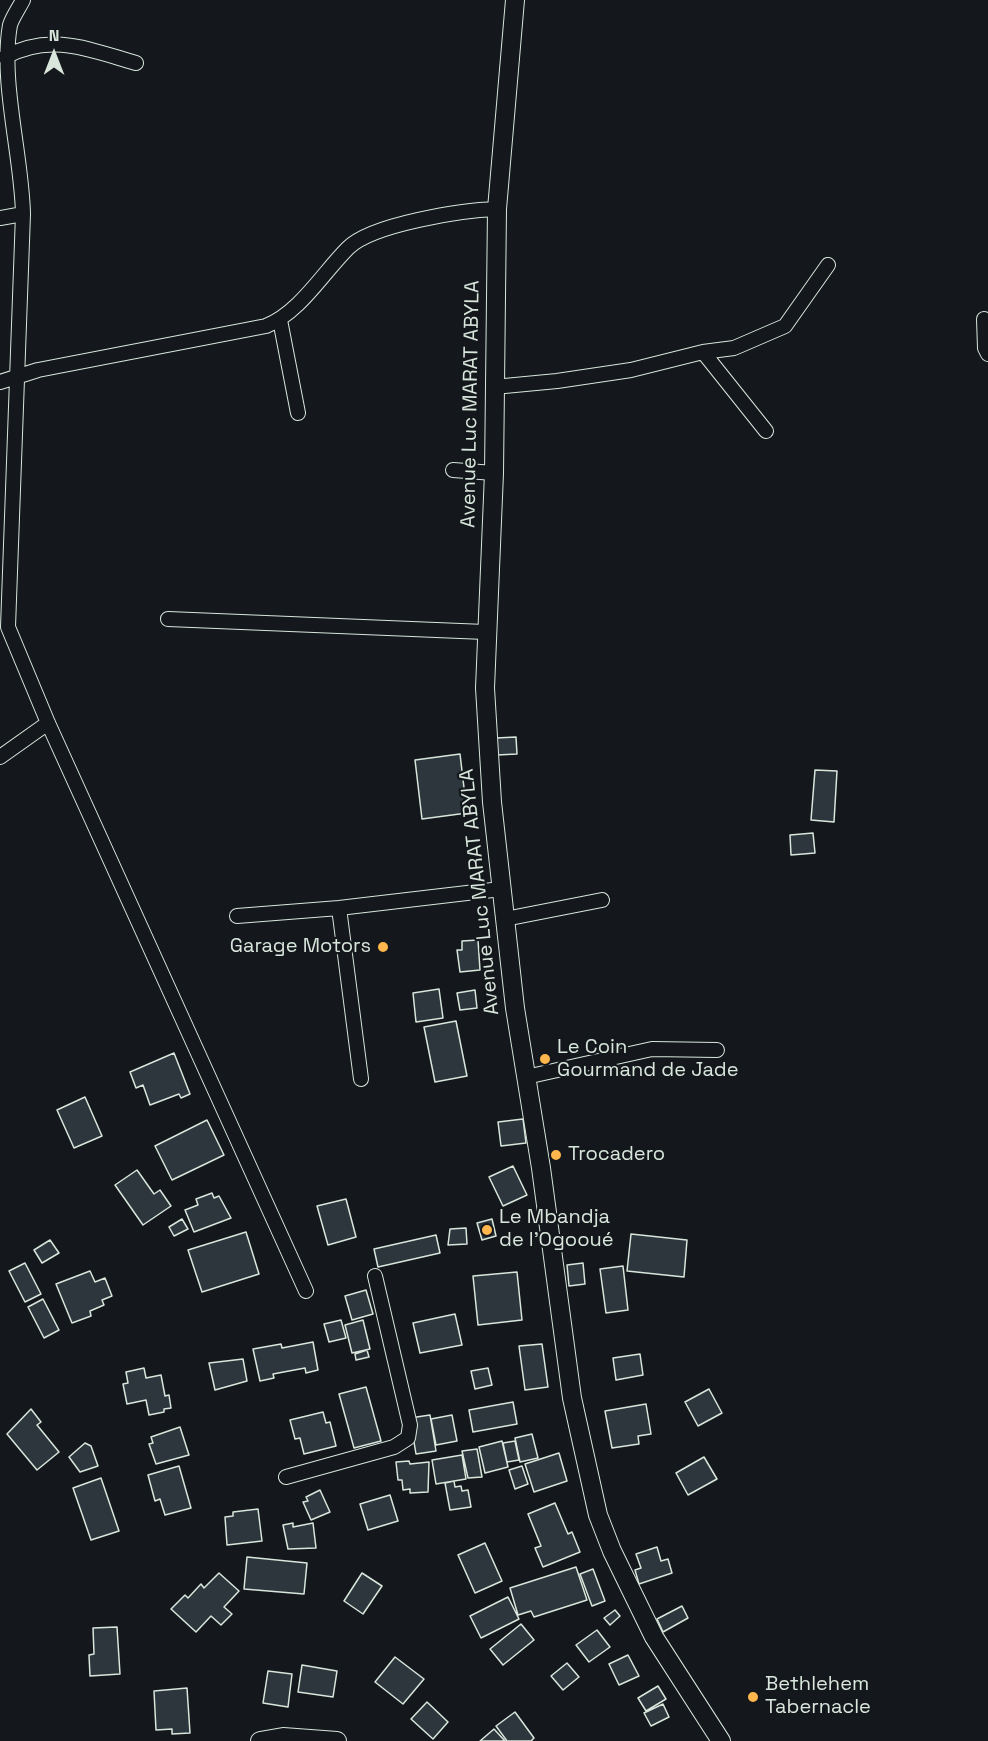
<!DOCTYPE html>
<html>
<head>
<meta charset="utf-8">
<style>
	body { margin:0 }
	#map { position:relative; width:988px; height:1741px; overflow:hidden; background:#14181c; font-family:"Space Grotesk",sans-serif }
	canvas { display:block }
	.north { position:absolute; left:24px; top:24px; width:60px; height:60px; -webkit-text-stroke:4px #14181c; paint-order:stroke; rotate:0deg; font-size:16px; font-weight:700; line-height:24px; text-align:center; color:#d8e6dc }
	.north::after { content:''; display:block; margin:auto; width:21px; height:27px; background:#d8e6dc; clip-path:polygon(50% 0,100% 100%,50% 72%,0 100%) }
</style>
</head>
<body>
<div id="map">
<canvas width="988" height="1741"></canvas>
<div class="north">N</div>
</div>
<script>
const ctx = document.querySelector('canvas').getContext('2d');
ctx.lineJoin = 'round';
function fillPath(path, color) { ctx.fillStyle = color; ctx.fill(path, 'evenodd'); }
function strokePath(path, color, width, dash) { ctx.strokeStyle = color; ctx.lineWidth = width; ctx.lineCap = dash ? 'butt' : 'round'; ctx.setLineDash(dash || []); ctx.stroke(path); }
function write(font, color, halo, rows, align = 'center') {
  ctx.font = font + ' "Space Grotesk",sans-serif'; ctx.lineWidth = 4.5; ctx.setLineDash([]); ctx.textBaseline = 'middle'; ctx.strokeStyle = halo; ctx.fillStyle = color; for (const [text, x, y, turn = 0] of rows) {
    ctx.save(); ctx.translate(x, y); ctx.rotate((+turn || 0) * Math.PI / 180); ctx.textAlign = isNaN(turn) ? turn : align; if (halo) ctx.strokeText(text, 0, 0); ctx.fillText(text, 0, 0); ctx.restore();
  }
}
const building = new Path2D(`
	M516,737L517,754L497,755L496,738Z
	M460,754L467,813L422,819L415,760Z
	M815,770L837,771L834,822L811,820Z
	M813,833L815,853L791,855L790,835Z
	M478,940L480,970L460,972L457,950H462V941Z
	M439,989L443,1018L416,1022L413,993Z
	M475,990L477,1008L460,1010L457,993Z
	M456,1021L467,1076L435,1082L424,1027Z
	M174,1053L190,1094L181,1098L179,1094L150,1105L143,1085L136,1088L130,1072Z
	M85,1097L102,1136L74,1148L57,1110Z
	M523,1119L526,1143L501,1146L498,1122Z
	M207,1120L224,1155L172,1180L155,1146Z
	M513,1166L527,1195L503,1206L489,1177Z
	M137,1170L154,1194L160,1190L171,1206L143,1225L115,1185Z
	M212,1193L214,1198L219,1196L231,1218L194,1232L185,1210L198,1205L196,1199Z
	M346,1199L356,1237L328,1245L317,1206Z
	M182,1219L188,1229L174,1236L169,1227Z
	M492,1219L496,1236L482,1240L477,1223Z
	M466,1228L467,1244L448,1245L450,1229Z
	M246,1232L259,1274L202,1292L188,1250Z
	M631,1234L687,1240L684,1277L627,1271Z
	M436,1235L440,1253L378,1267L374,1249Z
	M50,1240L59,1253L42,1263L34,1250Z
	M25,1263L41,1294L25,1302L9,1271Z
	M583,1263L585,1284L569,1286L567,1265Z
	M623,1266L628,1310L606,1313L600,1269Z
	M90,1271L95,1282L105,1278L112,1296L102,1300L104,1305L90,1311L91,1316L72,1323L56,1284Z
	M517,1272L522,1320L478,1325L473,1276Z
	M366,1290L373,1314L352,1320L345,1296Z
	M43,1299L59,1330L44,1338L28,1307Z
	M455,1314L462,1345L420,1353L413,1323Z
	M341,1320L346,1338L329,1342L324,1324Z
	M363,1320L370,1349L352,1353L345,1325Z
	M313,1342L318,1370L306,1373L305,1368L273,1374L274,1378L260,1381L253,1349L281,1344L282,1348Z
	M542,1344L548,1387L525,1390L519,1346Z
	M367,1350L369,1357L356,1360L355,1354Z
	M640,1354L643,1375L616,1380L613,1358Z
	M243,1359L247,1381L215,1390L209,1363Z
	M144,1368L146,1378L161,1375L165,1396L169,1395L171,1408L164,1409V1412L149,1415L146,1400L127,1404L123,1384L128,1383L126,1372Z
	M488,1368L492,1385L475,1389L471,1371Z
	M366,1387L381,1441L354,1448L339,1394Z
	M709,1389L722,1413L698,1426L685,1402Z
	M513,1402L517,1424L473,1432L469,1410Z
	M646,1404L651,1434L638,1436L639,1444L612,1448L605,1411Z
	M31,1409L41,1422L37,1425L59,1452L37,1470L7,1434Z
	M323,1412L326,1423L330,1422L336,1446L304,1454L300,1438L295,1439L290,1420Z
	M430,1415L436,1451L416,1454L410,1418Z
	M452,1415L457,1441L436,1445L431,1419Z
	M180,1427L189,1455L156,1464L149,1444L153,1443L151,1437Z
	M532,1434L538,1458L520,1462L515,1438Z
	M502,1441L508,1467L485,1473L479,1447Z
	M515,1441L519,1460L507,1462L503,1443Z
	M85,1443L91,1446L98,1466L80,1472L69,1457Z
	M477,1449L482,1477L468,1478L462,1451Z
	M559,1453L567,1481L534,1492L525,1464Z
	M462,1455L466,1479L436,1484L432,1460Z
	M704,1457L717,1479L688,1495L676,1473Z
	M409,1461L410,1464L429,1462L428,1492L410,1493V1489L403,1490L402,1480H398L396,1462Z
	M179,1466L191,1508L165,1515L160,1499L155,1501L148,1475Z
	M522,1466L528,1484L515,1489L509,1470Z
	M101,1478L119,1531L91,1540L73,1488Z
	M454,1481L455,1487L461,1486L462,1491L468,1490L471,1507L450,1510L445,1483Z
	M320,1490L330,1512L311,1520L303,1502L308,1501L306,1497Z
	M390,1495L398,1521L368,1530L360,1504Z
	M555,1503L568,1534L572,1532L580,1552L543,1567L535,1548L541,1546L528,1514Z
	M258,1509L262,1541L227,1545L225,1517L233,1516V1512Z
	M293,1523V1527L313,1523L316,1548L288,1549L283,1525Z
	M485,1543L502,1581L475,1593L458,1555Z
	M657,1547L661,1561L668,1559L672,1573L639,1584L635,1570L641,1568L636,1554Z
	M247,1557L307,1563L304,1594L244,1589Z
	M576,1567L587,1600L534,1617L531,1611L518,1615L510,1588Z
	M593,1569L605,1601L592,1606L580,1574Z
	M219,1573L239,1591L224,1607L232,1614L221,1625L211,1616L196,1632L171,1609L185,1595L188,1598L201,1584L204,1588Z
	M362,1573L382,1586L363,1614L344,1601Z
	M508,1597L519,1619L481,1638L470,1616Z
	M682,1606L688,1618L663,1632L657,1619Z
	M615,1610L620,1616L610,1625L604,1618Z
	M521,1624L534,1640L503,1665L490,1649Z
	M117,1627L120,1674L90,1676L89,1655L94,1654L93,1628Z
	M597,1630L610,1647L589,1662L576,1645Z
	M628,1655L639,1676L619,1685L609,1664Z
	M395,1657L424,1679L403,1704L375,1682Z
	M567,1663L579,1677L563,1690L551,1676Z
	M302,1665L337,1671L333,1697L298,1692Z
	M268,1671L292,1674L288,1707L263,1703Z
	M658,1686L666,1699L646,1711L638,1698Z
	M187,1688L190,1733L172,1734V1729L156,1730L154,1691Z
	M427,1702L448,1722L433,1739L411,1719Z
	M663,1704L669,1717L651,1726L644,1713Z
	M515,1712L534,1738L531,1741H507L496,1726Z
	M494,1729L505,1741H480Z`);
const street = new Path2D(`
	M23,0C19,8 13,16 10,25C0,81 22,157 23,214L8,627L48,723L306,1291
	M5,57C51,32 90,50 136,63
	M0,218L23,214
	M984,319L985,348L988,354
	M280,320L298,413
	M703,352L766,431
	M0,382L38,370L266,326C300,312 322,274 348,248C372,224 463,210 497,209
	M494,387L557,381L631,370L703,352L734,348L785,326L828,265
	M453,470L494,473
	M168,619L485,632
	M0,757L48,723
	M339,908L361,1079
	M237,916L339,908L501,889
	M505,919L602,900
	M526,1077L652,1049L717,1050
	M286,1477L394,1447L408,1438L410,1425L375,1276`);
const secondary = new Path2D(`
	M515,0L497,209L494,473L485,688L492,802L515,1008L541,1168L572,1398L598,1515L612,1551L654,1637L721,1741
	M260,1741L283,1737L337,1741`);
const markers = [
	[383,947,6,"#ffb74d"],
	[545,1059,6,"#ffb74d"],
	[556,1155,6,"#ffb74d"],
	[487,1230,6,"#ffb74d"],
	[753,1697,6,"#ffb74d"]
];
const streetNames = [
	["Avenue Luc MARAT ABYLA",471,404,-89],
	["Avenue Luc MARAT ABYLA",480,892,-96]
];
const poiNames = [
	["Garage Motors",371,947,"right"],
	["Le Coin",557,1048],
	["Gourmand de Jade",557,1071],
	["Trocadero",568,1155],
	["Le Mbandja",499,1218],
	["de l'Ogooué",499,1241],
	["Bethlehem",765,1685],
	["Tabernacle",765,1708]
];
fillPath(building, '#2c363c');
strokePath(building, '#d8e6dc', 1.5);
strokePath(street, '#d8e6dc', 16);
strokePath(secondary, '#d8e6dc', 20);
strokePath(street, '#14181c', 14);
strokePath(secondary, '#14181c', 18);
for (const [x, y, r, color] of markers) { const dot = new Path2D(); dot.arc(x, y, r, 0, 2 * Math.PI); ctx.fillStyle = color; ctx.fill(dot); strokePath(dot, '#14181c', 2); }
write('20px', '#d8e6dc', '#14181c', streetNames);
write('20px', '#d8e6dc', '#14181c', poiNames, 'left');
</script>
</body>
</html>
